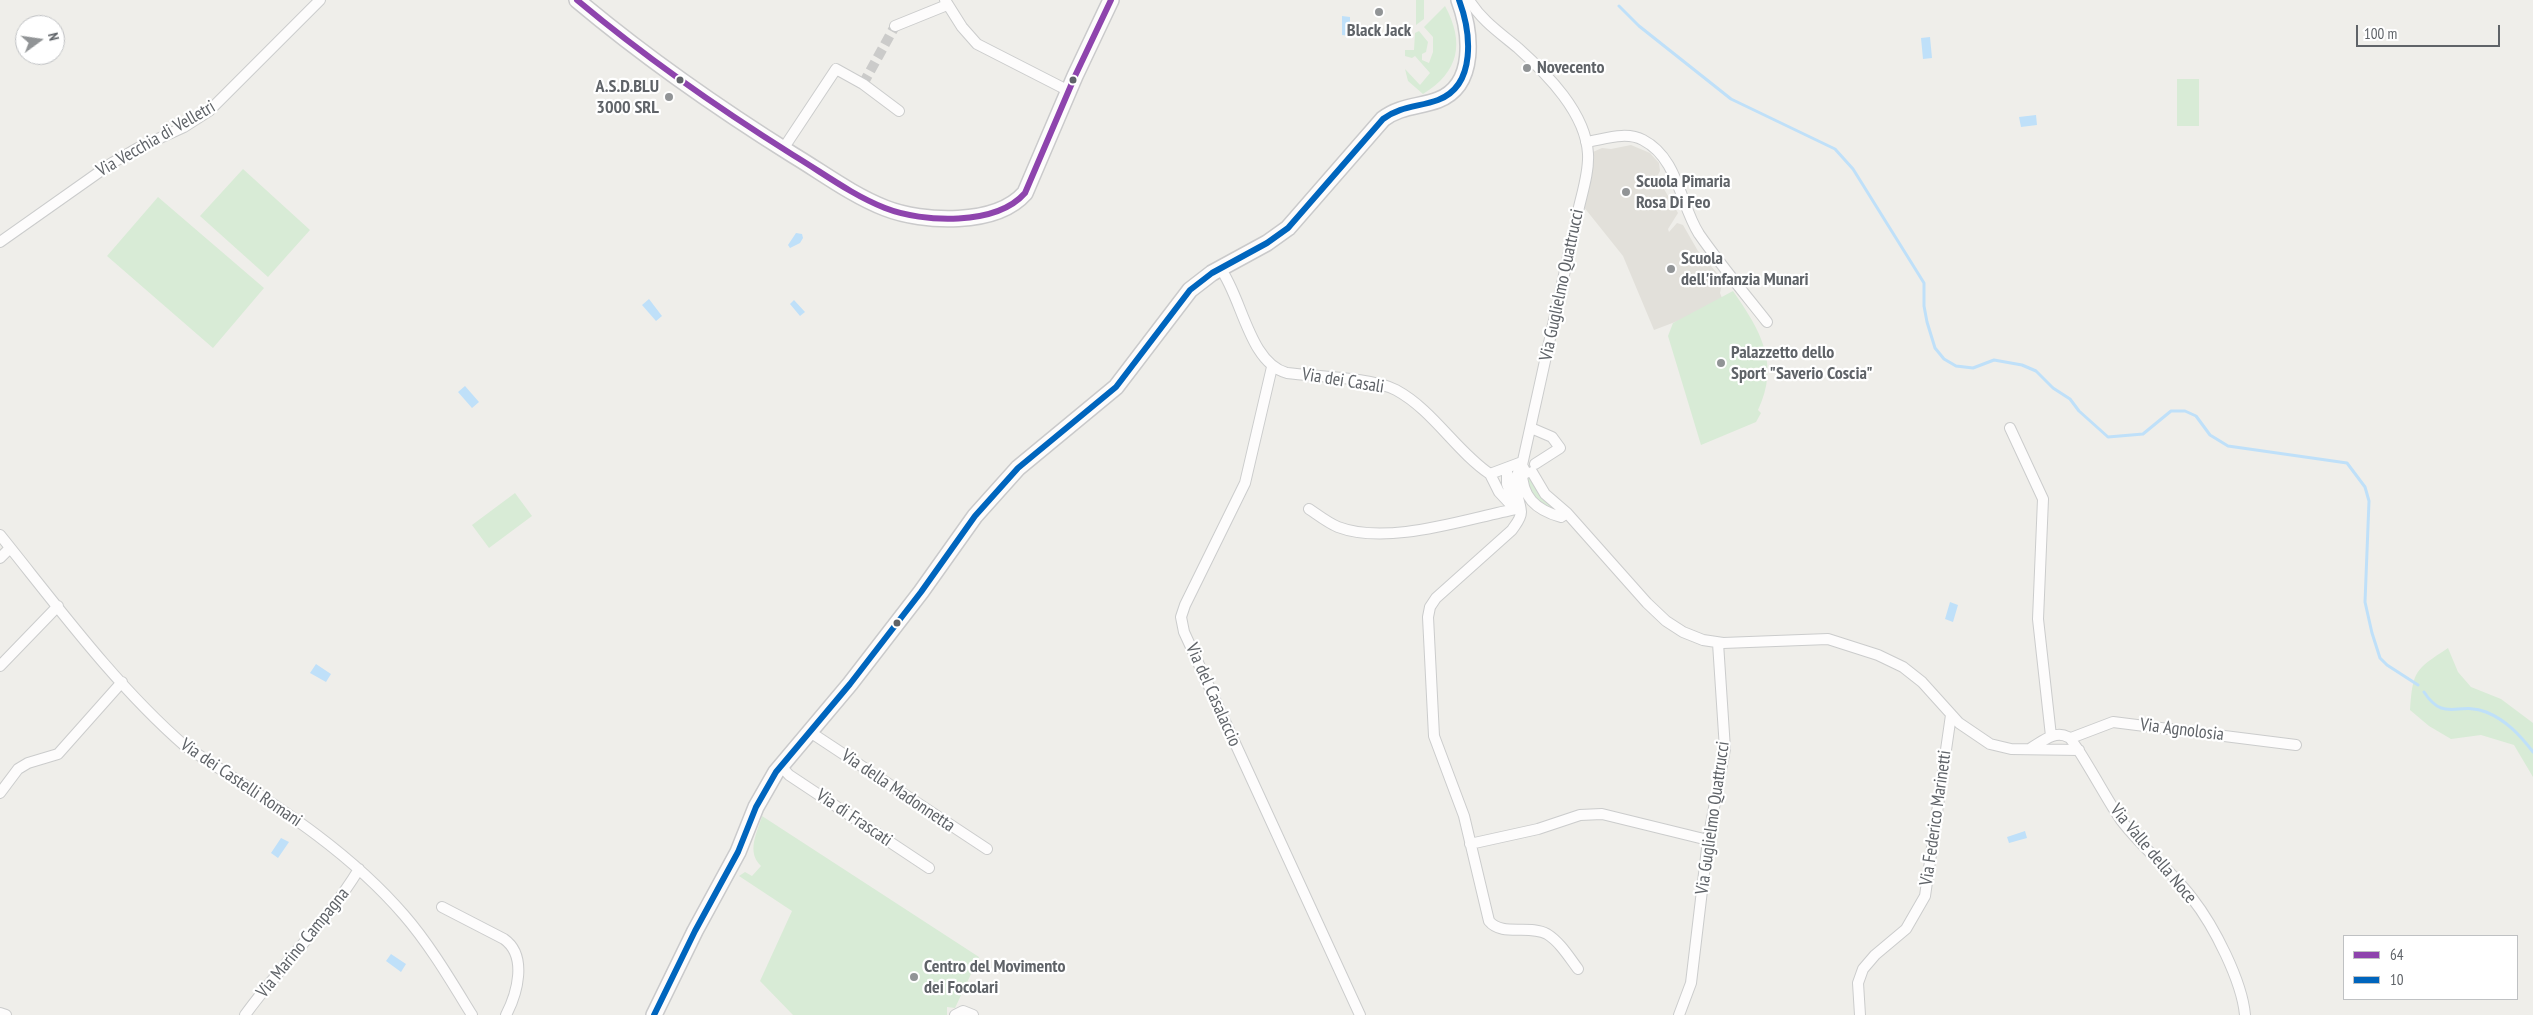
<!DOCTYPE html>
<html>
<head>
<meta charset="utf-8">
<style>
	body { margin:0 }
	#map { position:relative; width:2533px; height:1015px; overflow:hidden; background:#efeeea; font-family:"PT Sans Narrow",sans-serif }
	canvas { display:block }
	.legend { position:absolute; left:2343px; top:935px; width:175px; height:65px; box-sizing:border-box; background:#fff; border:1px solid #bfc1c3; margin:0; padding:6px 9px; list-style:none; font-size:15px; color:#5f6368 }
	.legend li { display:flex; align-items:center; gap:10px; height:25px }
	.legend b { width:25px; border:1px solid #bfc1c3 }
	.north { position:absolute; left:15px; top:15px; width:50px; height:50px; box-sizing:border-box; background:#fff; border:1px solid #bfc1c3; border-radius:50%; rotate:76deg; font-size:14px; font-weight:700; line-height:20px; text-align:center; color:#5f6368 }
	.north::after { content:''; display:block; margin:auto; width:18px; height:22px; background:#919496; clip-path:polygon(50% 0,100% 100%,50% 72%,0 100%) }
	.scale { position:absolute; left:2356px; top:25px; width:144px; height:22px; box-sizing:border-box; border:2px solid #5f6368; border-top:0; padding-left:6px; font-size:15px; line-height:18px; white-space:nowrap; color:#5f6368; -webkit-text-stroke:4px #fff; paint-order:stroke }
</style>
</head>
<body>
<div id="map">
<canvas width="2533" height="1015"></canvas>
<ul class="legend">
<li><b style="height:6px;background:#8e44ad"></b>64</li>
<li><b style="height:6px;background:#0065bd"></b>10</li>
</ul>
<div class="north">N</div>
<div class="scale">100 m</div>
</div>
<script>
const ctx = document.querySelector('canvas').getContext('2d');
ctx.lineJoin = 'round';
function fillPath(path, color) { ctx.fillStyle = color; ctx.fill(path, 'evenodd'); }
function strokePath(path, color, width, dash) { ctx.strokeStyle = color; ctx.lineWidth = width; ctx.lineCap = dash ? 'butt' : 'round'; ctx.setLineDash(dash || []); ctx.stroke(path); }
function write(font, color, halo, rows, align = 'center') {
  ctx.font = font + ' "PT Sans Narrow",sans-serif'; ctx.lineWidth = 4.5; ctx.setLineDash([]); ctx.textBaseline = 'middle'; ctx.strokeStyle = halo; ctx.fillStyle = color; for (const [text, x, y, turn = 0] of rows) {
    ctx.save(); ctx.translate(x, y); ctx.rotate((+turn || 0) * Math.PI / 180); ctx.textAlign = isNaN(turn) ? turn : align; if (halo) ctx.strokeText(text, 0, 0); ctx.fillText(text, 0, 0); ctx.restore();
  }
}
const education = new Path2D(`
	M1631,145L1650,153L1659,163L1660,171L1657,177L1678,213L1668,229L1669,232L1677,223L1683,225L1698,251L1723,280L1720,293L1722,298L1683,319L1654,330L1623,256L1583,206L1593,152L1602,148L1611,149Z`);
const green = new Path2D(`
	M1416,0H1424V19L1416,25Z
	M1445,6C1465,43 1459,72 1423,94L1408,81L1405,69L1420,85L1430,73L1415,56L1412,58L1405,56V50H1414L1415,33L1419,31L1428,42L1426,52L1422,54V60L1429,63L1433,52V37L1424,27Z
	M2177,79H2199V126H2177Z
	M243,169L310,230L268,277L200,216Z
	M158,197L264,288L213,348L107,256Z
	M1733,291C1761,331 1780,364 1758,410L1761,413L1756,422L1701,445L1668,336L1673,323Z
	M1526,478H1530C1536,494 1549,503 1563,513L1539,502L1528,493Z
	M515,493L532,516L489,548L472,525Z
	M2448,648L2458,672L2471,687L2501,699L2533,723V777L2514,745L2481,735L2451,739L2429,726L2410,710C2413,670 2415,670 2448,648Z
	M762,816L979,957L955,1008L947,1007V1015H793L760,981L792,911L739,876L745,872L752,876L761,866C746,852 757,833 762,816Z`);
const water = new Path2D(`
	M1342,16L1350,17V36L1342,35Z
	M1930,37L1932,58L1923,59L1921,38Z
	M2036,115L2037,125L2021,127L2019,117Z
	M796,233L802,234L803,238L800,243L790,248L788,245Z
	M649,299L662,316L656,321L642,305Z
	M794,300L805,312L800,316L790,304Z
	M465,386L479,402L472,408L458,392Z
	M1950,602L1958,605L1953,622L1945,619Z
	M316,664L331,674L326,682L310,673Z
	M2025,831L2027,838L2009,843L2007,837Z
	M281,838L289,842L278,858L271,853Z
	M391,954L406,964L401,972L386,961Z`);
const stream = new Path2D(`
	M1619,6L1639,26L1731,99L1835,149L1853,169L1924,283V306L1927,322L1935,348L1944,359L1956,366L1973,368L1994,360L2022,365L2036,371L2053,388L2070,399L2079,411L2108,437L2143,434L2171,411H2185L2196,416L2210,435L2228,446L2347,463L2365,487L2369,501L2365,602L2372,633L2380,658L2387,665L2418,685
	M2424,692C2444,723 2458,701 2486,712C2506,720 2520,735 2533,752`);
const minorTunnel = new Path2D(`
	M863,84L895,26`);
const minor = new Path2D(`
	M945,0L962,27L977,44L1069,91
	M1469,0C1481,20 1500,33 1518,48C1547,74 1586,113 1588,154C1589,171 1583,190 1579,207L1522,465L1526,473
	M895,26L947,5
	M1586,142C1605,139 1626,131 1643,140C1678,158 1680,204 1699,234C1720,264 1744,293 1767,322
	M783,149L836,69L863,84L899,111
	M0,242L112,163L138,148L184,127L209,111L320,0
	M1220,268C1242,297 1249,363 1287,373C1316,377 1371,377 1396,390C1433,410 1456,451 1490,474L1522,462
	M1272,367L1245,483L1185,605L1181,617L1184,632L1360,1015
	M1531,428L1552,437L1560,448L1535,464
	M2010,428L2043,499L2038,619L2051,736
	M1507,468V484L1512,498
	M1522,468C1507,483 1520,495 1521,512C1521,519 1515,525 1512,530L1436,598L1430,607L1428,617L1434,736L1464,816L1489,921C1502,937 1529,924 1547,934C1560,942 1569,957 1578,969
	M1522,469C1521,497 1536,510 1561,517L1567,513
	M1532,472L1545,494L1567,513L1647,603L1666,621L1683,632L1703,640L1723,643L1828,639L1878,655L1903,667L1922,682L1959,723L1990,744L2011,749L2079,750
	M1490,474L1499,492L1513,507
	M1309,509C1318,515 1328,523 1338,527C1388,546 1465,519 1516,509
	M0,535C58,607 115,685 185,746C262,797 343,844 404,915C430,945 451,981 472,1015
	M0,558L10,548
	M0,666L58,606
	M810,732L987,849
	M2071,738L2113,722L2296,745
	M2031,748C2043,741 2055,730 2068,737C2075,740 2111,807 2121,820C2142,848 2171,870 2192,898C2214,926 2242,981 2245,1015
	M781,766L789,775L929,868
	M0,793L18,769L28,763L58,754L122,682
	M1470,844L1538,829L1580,815L1602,814L1708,840
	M442,907L504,939C528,956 517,994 506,1015
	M0,1013L6,1015
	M245,1015C281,965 327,922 359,869
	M955,1015L963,1011L973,1015
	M1679,1015L1691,983L1708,840L1725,749L1718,643
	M1860,1015L1858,983L1863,969L1875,955L1906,929L1925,896L1951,715`);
const secondary = new Path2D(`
	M577,0C645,57 718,108 793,155C823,173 852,195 885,208C923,223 996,226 1025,193L1075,76L1111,0
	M654,1015L695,931L738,852L756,807L776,772L850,684L921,592L975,516L1018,468L1116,387L1190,290L1212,273L1267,243L1288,228L1383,119C1400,106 1419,107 1438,100C1477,85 1471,32 1459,0`);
const bus1 = new Path2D(`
	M577,0C645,57 718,108 793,155C823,173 852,195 885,208C923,223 996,226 1025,193L1075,76L1111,0`);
const bus2 = new Path2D(`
	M654,1015L695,931L738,852L756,807L776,772L850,684L921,592L975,516L1018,468L1116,387L1190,290L1212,273L1267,243L1288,228L1383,119C1400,106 1419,107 1438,100C1477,85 1471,32 1459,0`);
const markers = [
	[1379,12,5,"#919496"],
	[1527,68,5,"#919496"],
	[680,80,4.5,"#5f6368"],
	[1073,80,4.5,"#5f6368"],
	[669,97,5,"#919496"],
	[1626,192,5,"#919496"],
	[1671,269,5,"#919496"],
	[1721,363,5,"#919496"],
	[897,623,4.5,"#5f6368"],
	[914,977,5,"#919496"]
];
const poiNames = [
	["Black Jack",1379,31,"center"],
	["Novecento",1537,68],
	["A.S.D.BLU",659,87,"right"],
	["3000 SRL",659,108,"right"],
	["Scuola Pimaria",1636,182],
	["Rosa Di Feo",1636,203],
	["Scuola",1681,259],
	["dell'infanzia Munari",1681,280],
	["Palazzetto dello",1731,353],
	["Sport \"Saverio Coscia\"",1731,374],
	["Centro del Movimento",924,967],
	["dei Focolari",924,988]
];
const streetNames = [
	["Via Vecchia di Velletri",156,139,-30],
	["Via Guglielmo Quattrucci",1562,285,-78],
	["Via dei Casali",1343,381,9],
	["Via del Casalaccio",1213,695,66],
	["Via Agnolosia",2182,730,7],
	["Via dei Castelli Romani",241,783,34],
	["Via della Madonnetta",898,791,34],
	["Via di Frascati",854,818,34],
	["Via Guglielmo Quattrucci",1713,818,-82],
	["Via Federico Marinetti",1936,818,-82],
	["Via Valle della Noce",2153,854,50],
	["Via Marino Campagna",303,943,-51]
];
fillPath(education, '#e2e0da');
fillPath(green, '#d8ebd6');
fillPath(water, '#bfe0f9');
strokePath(stream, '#bfe0f9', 3);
strokePath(minorTunnel, '#cbcbca', 10, [10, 5]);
strokePath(minor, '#cbcccc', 12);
strokePath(secondary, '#cacacb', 18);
strokePath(minor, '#fdfcfc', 10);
strokePath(secondary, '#fdfcfc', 15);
strokePath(bus1, '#8e44ad', 6);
strokePath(bus2, '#0065bd', 6);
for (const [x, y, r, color] of markers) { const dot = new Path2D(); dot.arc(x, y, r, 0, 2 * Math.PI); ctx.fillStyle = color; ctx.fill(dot); strokePath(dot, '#fff', 2); }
write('bold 18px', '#5f6368', '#fff', poiNames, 'left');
write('18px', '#5f6368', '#fff', streetNames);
</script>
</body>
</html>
